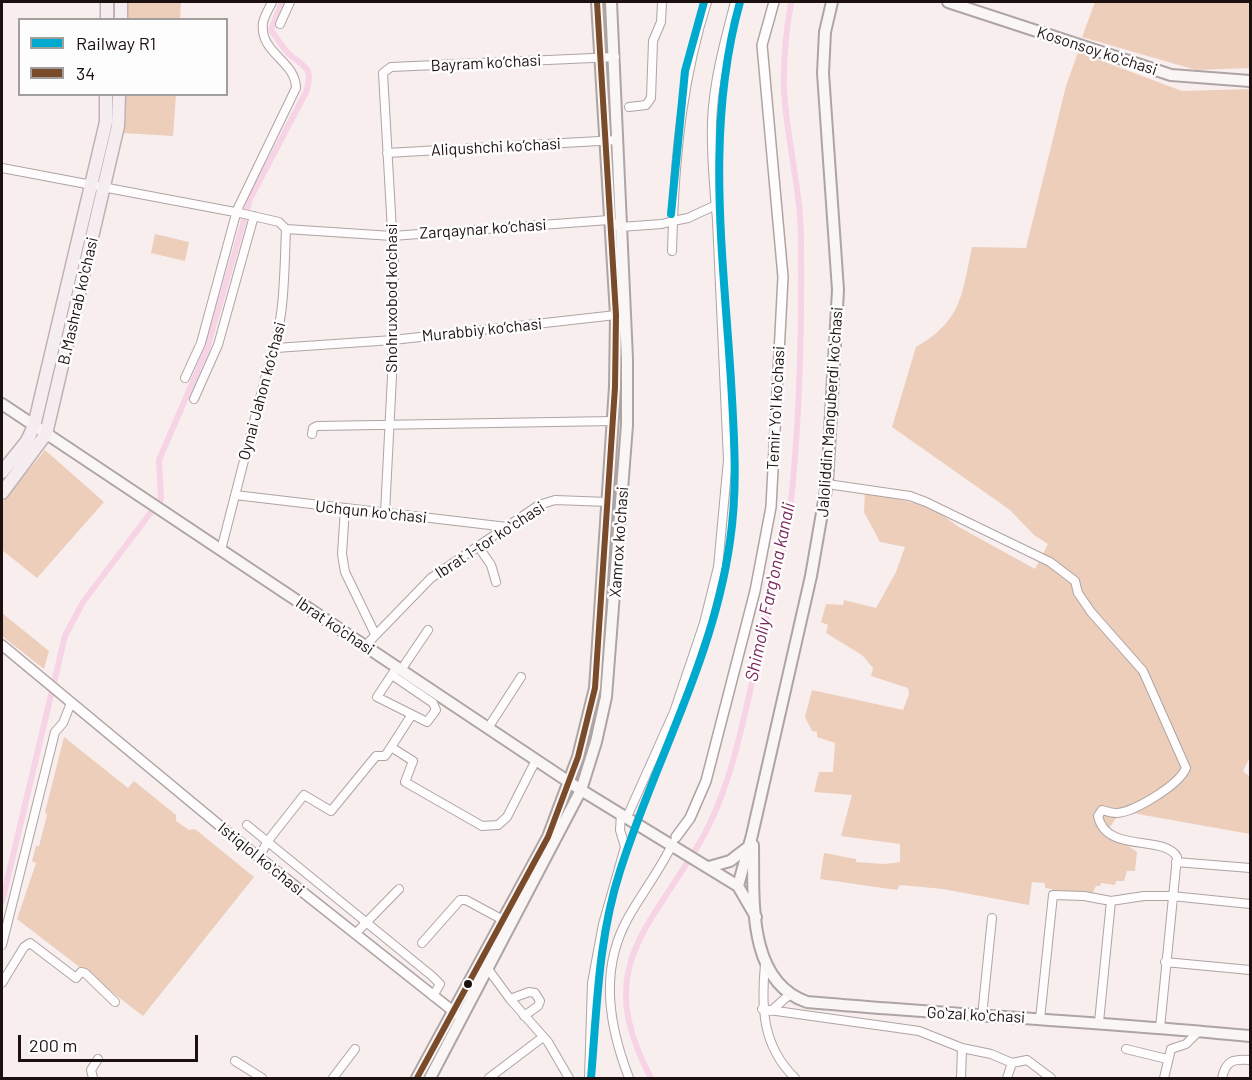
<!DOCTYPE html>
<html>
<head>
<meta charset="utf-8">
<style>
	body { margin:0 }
	#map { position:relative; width:1252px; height:1080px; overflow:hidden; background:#f8eeee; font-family:Barlow,sans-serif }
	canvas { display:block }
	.frame { position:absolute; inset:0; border:3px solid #1d1010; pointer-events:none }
	.legend { position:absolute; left:18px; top:18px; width:210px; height:78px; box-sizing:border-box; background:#fdfdfd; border:2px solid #a39e9e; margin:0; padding:8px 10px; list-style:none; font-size:18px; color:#1d1010 }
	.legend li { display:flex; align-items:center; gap:12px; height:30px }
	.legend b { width:30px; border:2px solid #a39e9e }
	.scale { position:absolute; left:18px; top:1035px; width:180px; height:27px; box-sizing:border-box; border:3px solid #1d1010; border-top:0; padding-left:8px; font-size:18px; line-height:21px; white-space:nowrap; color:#1d1010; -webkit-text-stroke:4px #fdfdfd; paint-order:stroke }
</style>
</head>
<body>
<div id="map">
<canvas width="1252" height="1080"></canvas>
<div class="frame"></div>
<ul class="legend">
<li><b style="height:8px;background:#00a9ce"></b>Railway R1</li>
<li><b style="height:8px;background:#7a4b2a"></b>34</li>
</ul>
<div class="scale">200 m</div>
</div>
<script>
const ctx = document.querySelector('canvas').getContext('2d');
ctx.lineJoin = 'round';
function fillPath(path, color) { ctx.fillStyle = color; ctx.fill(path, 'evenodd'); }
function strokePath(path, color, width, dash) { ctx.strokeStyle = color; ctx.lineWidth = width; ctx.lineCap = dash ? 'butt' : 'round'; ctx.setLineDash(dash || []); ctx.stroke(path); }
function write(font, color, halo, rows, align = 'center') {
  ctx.font = font + ' Barlow,sans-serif'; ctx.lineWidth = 5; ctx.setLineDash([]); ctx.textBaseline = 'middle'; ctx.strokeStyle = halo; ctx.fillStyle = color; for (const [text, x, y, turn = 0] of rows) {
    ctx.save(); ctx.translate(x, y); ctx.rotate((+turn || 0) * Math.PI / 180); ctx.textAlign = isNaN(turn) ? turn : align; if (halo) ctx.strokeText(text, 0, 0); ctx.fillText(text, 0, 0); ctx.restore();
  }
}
const green = new Path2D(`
	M126,2H181L180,19L126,20Z
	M1095,2H1250V68L1196,70L1082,37Z
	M1078,52L1182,91L1250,89V757L1243,771L1250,777V834L1132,813L1117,817L1107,831L1137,852L1135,871H1127L1124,881H1116L1115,885L1101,883L1100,886H1096L1092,894L1052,892V889L1045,888V883L1032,882L1029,905L943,889L900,885L897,890L820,879L824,853L856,859V862L885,864L900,862V844L841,836L852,795L814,792L819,772H833L835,743L817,737V732L812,731L805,717L812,690L903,710L909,694L908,688L871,676L873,668L862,655L826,633L828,625L821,622L826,604L843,605L844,600L876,608L896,572L905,547L880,542L864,512L865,491L931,507L959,527L1035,569L1048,544L1034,535L1010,510L892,427L916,347C962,321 962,294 972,247L1026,248L1066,86Z
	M123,95H176L173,136L122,133Z
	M155,234L189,242L185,261L151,253Z
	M45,450L104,502L37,578L2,550V503Z
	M2,613L49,651L44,669L2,636Z
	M64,737L128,788L134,781L176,815V821L189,830L195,829L254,877L143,1016L17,919L36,863L32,861L36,846H39L47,815L45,812Z`);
const canal = new Path2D(`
	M2,902L65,636L83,602L161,499L159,460L207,349L250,199L306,92C314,67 305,68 289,54C282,47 277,38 271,30L282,2
	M651,1078C591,965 651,929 704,835C719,807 729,777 737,746C748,704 756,662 766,620C775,584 786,547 790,510C800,421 802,331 801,241C801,191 787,141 784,91C783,60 786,31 791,2`);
const minor = new Path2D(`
	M280,24L290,2
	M629,107L646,105L651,98L653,41L661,22L662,2
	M387,153L617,140
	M2,168L240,213L279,222L286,229
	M286,229L392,236L609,220L620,227L662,224L673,221C676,145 684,74 707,2
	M672,251L673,221L688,218L716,205
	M276,348L393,340L616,315
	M185,378L201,343L237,210L296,88C296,61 259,53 263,23C264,16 269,9 272,2
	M194,399L218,345L254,216
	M312,434L313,428L317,426L613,421
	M827,484L910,496L926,502L1050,562L1075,581L1078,593L1091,612L1143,671L1186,768C1179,785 1133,813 1116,813C1111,813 1106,811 1102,810L1098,816C1106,854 1164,834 1177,857L1160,1028
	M235,495L507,527
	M345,508L342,554L345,572L375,634
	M385,513L392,376L394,266L383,73L391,67L615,57
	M478,546L491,565L496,582
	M221,550L267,371C285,324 284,278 286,229
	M365,646L431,578L539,505L555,500L608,502
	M401,670L428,630
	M392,675L433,703L436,710L427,722L377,697L397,667
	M411,716L391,747L413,761L405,782L482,826L498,825L507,817L536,760
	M488,728L521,677
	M627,817L674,712L704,623L718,567L728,460L717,220C714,187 711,156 712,123C713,83 725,40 735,2
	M247,825L432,976L440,984L433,996
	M259,858L267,842L304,795L331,811L376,756H385L391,747
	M1176,862L1250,868
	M355,934L399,889
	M422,943L460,900H466L503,920
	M2,945L55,732L63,723L71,703
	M1165,962L1250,970
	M765,964C761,1007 762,1046 795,1078
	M488,969L510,999L548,1042L569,1078
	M2,983L24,947L30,943L76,978L81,972L85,973L115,1002
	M510,999L529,992L535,993L540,1001L538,1006L524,1016
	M762,1009L919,1031L962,1048L991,1054L1012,1063L1027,1060L1051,1078
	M771,1011L790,994
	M982,1016L992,918
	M1040,1019L1053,895L1084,896L1111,901L1144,896H1172L1250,904
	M1099,1022L1111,901
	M1126,1049L1167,1059
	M235,1061L262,1078
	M93,1078L91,1070L98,1059
	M333,1078L355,1049
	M489,1078L543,1037
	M589,1078L592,983L603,924L625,847L620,830L621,814
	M629,1078C609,1026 599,970 628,918C642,893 660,870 673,843
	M961,1078L962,1048
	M1007,1078L1012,1063
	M1164,1078L1171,1049L1186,1044L1199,1031
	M1222,1078C1226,1060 1233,1059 1250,1060`);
const tertiary = new Path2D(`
	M2,645L237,840L458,1015
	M676,837L690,818L706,781L755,591L771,507L783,277L762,45L774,2`);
const secondary = new Path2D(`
	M948,2L1171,75L1250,81
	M2,404L581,790L738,886L756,917
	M753,845C754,897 746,981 807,1002C955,1015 1103,1022 1250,1036
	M709,867L730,861L747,848
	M738,886L752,835L811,576L827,484L838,290L823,73L825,32L832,2
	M417,1078L548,837L578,757L595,688L615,387L616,315L597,2
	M430,1078L581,790L596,742L606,697L627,425V359L611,2`);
const primary = new Path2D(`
	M107,2V20
	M121,20V2
	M2,472L27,441L34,426L106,122V94
	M2,493L46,434L118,126L119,94`);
const bus1 = new Path2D(`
	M417,1078L548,837L578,757L595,688L615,387L616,315L597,2`);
const rail1 = new Path2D(`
	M671,214L685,71L704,2
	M591,1078C597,1008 598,939 620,871C655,760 714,658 730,541C738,488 734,435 731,381C723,252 705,128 740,2`);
const markers = [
	[468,984,5,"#1d1010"]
];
const streetNames = [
	["Kosonsoy koʻchasi",1097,51,18],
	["Bayram ko‘chasi",486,63,-3],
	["Aliqushchi ko‘chasi",496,147,-3],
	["Zarqaynar ko‘chasi",483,229,-4],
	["Shohruxobod ko'chasi",392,298,-90],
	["B.Mashrab ko'chasi",78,301,-77],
	["Murabbiy ko‘chasi",482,330,-6],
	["Oynai Jahon ko‘chasi",262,391,-75],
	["Temir Yoʻl koʻchasi",776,408,-87],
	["Jaloliddin Manguberdi koʻchasi",830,412,-86],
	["Uchqun koʻchasi",371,512,6],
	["Ibrat 1-tor koʻchasi",490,540,-33],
	["Xamrox koʻchasi",619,542,-86],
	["Ibrat ko'chasi",335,626,34],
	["Istiqlol koʻchasi",261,859,39],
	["Goʻzal koʻchasi",976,1015,3]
];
const waterNames = [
	["Shimoliy Fargʻona kanali",770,592,-78]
];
fillPath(green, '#eccebb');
strokePath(canal, '#f7d4e5', 6);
strokePath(minor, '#afa4a4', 10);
strokePath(tertiary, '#afa4a4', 12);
strokePath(secondary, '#afa4a4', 14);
strokePath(primary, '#c2b0b4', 15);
strokePath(minor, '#fefcfc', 8);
strokePath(tertiary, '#fefcfc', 9);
strokePath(secondary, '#faf6f6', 10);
strokePath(primary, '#f6edf0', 12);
strokePath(bus1, '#7a4b2a', 6);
strokePath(rail1, '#00a9ce', 8);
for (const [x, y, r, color] of markers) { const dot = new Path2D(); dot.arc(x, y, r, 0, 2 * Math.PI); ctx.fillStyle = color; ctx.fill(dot); strokePath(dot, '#fdfdfd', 2); }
write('16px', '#1d1010', '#fdfdfd', streetNames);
write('italic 18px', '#7b285d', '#fdfdfd', waterNames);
</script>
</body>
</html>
